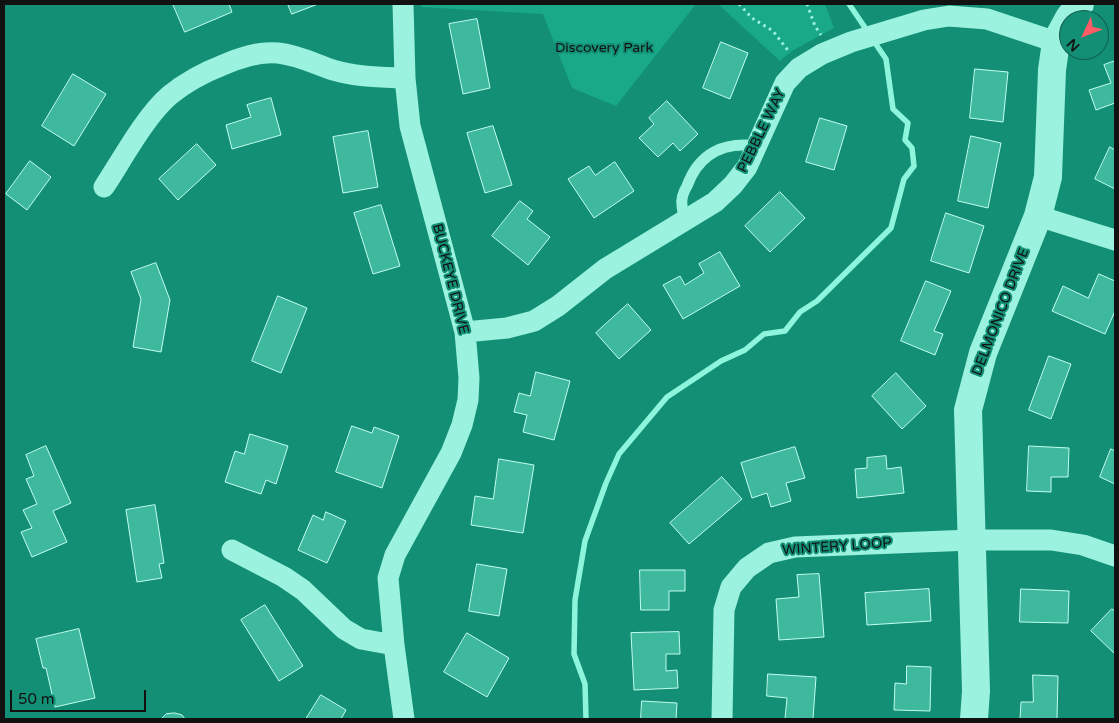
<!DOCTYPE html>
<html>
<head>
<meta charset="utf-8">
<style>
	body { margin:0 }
	#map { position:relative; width:1119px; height:723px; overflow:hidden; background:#128f74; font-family:"Varela Round",sans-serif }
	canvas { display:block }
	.frame { position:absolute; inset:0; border:5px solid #111; pointer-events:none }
	.north { position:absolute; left:1059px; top:10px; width:50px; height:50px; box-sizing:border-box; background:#128f74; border:1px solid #125d4c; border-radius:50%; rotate:227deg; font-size:14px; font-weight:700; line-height:20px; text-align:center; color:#111 }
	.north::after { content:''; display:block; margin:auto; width:18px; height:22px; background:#ff5c67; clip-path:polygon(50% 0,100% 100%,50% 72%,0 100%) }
	.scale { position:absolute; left:10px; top:690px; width:136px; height:22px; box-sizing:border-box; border:2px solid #111; border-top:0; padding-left:6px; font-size:15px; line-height:18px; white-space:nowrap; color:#111; -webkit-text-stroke:4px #128f74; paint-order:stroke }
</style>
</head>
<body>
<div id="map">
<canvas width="1119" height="723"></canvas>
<div class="frame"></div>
<div class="north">N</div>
<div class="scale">50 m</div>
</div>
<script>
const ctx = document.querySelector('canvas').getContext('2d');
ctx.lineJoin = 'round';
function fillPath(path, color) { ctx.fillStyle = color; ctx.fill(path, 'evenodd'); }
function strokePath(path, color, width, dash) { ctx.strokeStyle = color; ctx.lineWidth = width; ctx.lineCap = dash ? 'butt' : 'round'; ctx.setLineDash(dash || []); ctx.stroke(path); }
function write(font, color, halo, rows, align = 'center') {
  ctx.font = font + ' "Varela Round",sans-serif'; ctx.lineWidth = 4; ctx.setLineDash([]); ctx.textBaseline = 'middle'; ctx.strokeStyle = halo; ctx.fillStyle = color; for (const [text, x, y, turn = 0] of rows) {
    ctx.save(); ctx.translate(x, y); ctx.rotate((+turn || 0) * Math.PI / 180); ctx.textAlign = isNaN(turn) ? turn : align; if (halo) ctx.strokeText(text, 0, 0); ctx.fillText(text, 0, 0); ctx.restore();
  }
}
const green = new Path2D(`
	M421,4H696L616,106L572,88L543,14L421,7Z
	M718,4H825L834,28L790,52L780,61Z`);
const stream = new Path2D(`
	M849,4L868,32
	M586,719L585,684L574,654L575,600L585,541L606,483L619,454L667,397L721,361L745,350L764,334L785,331L800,312L817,301L891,228L904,179L914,166L912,148L905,140L908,123L893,109L886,59L873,40`);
const building = new Path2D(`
	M173,4H229L232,12L185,32Z
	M288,4H318L292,14Z
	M477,19L490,88L463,94L449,24Z
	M721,42L748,53L730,99L703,88Z
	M1115,61V103L1096,110L1089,90L1111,83L1104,65Z
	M975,69L1008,72L1003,122L970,118Z
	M73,74L106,94L74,146L42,126Z
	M271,98L281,135L232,149L226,125L251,117L247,105Z
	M667,101L698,134L680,151L673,143L658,157L639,138L654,124L649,118Z
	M820,118L847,126L834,170L806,162Z
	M493,126L512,185L485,193L467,133Z
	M368,131L378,187L343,193L333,137Z
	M971,136L1001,143L988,208L958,201Z
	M197,144L216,165L178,200L159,179Z
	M1110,147L1115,150V189L1095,179Z
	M30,161L51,177L27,210L6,194Z
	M615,162L634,191L594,218L568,179L589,166L595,175Z
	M780,192L805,218L770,252L745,226Z
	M520,201L533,211L527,219L550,237L528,265L492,236Z
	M381,205L400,266L373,274L354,213Z
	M946,213L984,226L969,273L931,261Z
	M720,252L740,286L683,319L663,285L680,276L685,285L704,273L699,264Z
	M156,263L170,300L161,352L133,347L141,299L131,272Z
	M1099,274L1115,281V311L1105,334L1052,311L1063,286L1088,298Z
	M926,281L951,291L934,331L943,334L935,355L901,341Z
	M278,296L307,308L281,373L252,361Z
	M628,304L651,330L619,359L596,333Z
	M1049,356L1071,364L1051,419L1029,410Z
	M536,372L570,381L554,440L523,432L527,415L514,412L519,393L530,396Z
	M896,373L926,406L902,429L872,396Z
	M352,426L372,433L374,427L399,436L382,488L336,472Z
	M250,434L288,446L276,484L266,480L261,494L225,482L235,451L244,454Z
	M46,446L71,503L53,511L67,542L32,557L21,532L32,528L23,510L37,504L26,479L34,476L26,455Z
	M1029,446L1069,448L1068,477H1051V492L1027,491Z
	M795,447L805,478L786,483L791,501L771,507L767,493L752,498L741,463Z
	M1111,449L1115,451V484L1100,477Z
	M886,456L887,469L901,467L904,493L857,498L855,469L867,468V458Z
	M499,459L534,465L523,533L471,525L475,496L493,499Z
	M722,477L742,499L689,544L670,523Z
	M155,505L164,563L159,564L162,578L137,582L126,510Z
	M326,512L346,521L327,563L298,550L313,515L323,520Z
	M477,564L507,569L499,616L469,611Z
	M640,570H685V591H669V610H641Z
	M819,574L824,637L779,640L776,599L799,597L797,575Z
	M929,589L931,621L867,625L865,593Z
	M1021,589L1069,591L1068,623L1020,622Z
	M265,605L303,666L279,681L241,620Z
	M1112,609L1115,611V654L1091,631Z
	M79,629L95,698L55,707L46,668H43L36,639Z
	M679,632L680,654H666V671L677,670L678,688L634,690L631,633Z
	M467,633L509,658L487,697L444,672Z
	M907,666L931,667L930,711L894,710L895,683L906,684Z
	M768,674L816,677L813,719H785L787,698L767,696Z
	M1033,675L1058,676L1057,719H1020L1021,702H1033Z
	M321,695L346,710L341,719H306Z
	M642,701L677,703L676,719H641Z
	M175,713L182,715L185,719H161L166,714Z`);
const path = new Path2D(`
	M739,4L752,18L773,31L790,53
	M807,4L815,26L821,35`);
const service = new Path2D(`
	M685,220C684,215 682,210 682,205C681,199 684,191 687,186C699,153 724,141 758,146`);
const minor = new Path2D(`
	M403,4L405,78L410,126L465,332L469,378L468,400L462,425L451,453L395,555L388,578L394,645L404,719
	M104,187C122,160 146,115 170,95C186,82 205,72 223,65C241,57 259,51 278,53C298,55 315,64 333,70C356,77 380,77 405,78
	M1038,216L1115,240
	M465,332L507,328L534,321L558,306L605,269L715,202L733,185L747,167L785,83L799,68L822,54L851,42L924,20L949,16L987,19L1056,42
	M232,550L284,577L303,590L344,629L361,639L394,645
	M722,719L724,610L731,587L747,568L769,553L795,547L971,540H1051L1083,545L1115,556`);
const tertiary = new Path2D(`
	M974,719L976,691L968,410L983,353L1038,216L1048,177L1052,70L1056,42L1069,18L1080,4`);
const parkNames = [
	["Discovery Park",604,48]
];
const streetNames = [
	["PEBBLE WAY",762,131,-64],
	["BUCKEYE DRIVE",450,279,76],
	["DELMONICO DRIVE",1001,312,-69],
	["WINTERY LOOP",837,547,-4]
];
fillPath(green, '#19a988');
strokePath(stream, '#8df5dc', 5.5);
fillPath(building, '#3eb99e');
strokePath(building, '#c2fdef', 1);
strokePath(path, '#9bf2de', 3, [2.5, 4]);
strokePath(service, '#9bf2de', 11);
strokePath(minor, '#9bf2de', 21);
strokePath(tertiary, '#9bf2de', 28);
write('14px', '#111', '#128f74', parkNames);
write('14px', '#111', '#128f74', streetNames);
</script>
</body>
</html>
